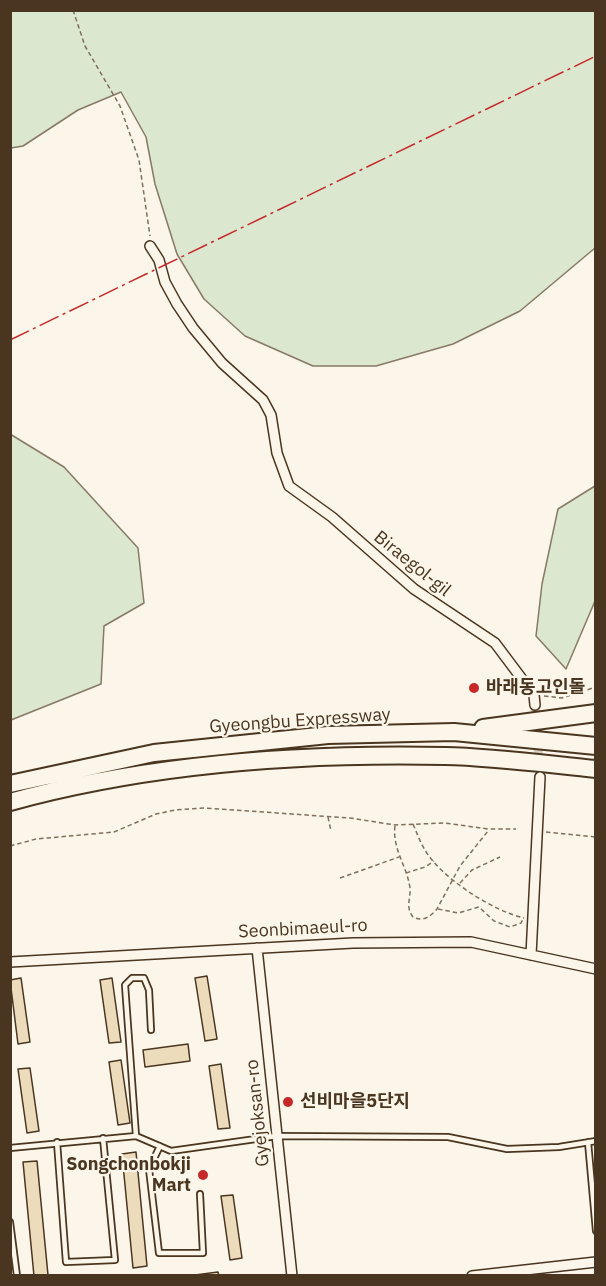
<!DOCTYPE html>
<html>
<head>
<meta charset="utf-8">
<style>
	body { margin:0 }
	#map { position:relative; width:606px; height:1286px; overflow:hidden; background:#fbf6e9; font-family:"IBM Plex Sans",sans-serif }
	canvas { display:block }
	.frame { position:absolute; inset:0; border:12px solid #4a3520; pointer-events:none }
</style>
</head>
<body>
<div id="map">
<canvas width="606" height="1286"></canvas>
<div class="frame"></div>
</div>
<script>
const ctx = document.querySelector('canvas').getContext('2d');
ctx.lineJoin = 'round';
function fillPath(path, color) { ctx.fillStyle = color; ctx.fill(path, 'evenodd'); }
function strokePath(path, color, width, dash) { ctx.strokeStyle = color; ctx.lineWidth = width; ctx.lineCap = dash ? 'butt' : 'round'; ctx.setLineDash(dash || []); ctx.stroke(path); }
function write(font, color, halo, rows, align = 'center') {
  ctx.font = font + ' "IBM Plex Sans","Noto Sans KR",sans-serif'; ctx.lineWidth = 4.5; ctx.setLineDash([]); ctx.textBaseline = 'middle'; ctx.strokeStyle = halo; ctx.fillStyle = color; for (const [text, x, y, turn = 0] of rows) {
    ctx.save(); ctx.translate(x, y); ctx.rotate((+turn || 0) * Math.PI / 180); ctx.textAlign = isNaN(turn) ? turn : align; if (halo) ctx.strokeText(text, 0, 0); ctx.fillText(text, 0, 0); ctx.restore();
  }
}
const green = new Path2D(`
	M10,11H595V248L520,311L453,344L376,366H313L245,336L204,299L177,254L155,184L146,137L121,92L78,110L23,146L11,148Z
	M10,434L64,467L138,548L144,603L104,626L101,684L11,720Z
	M595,486V601L566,669L536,636L542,584L558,509Z`);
const building = new Path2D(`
	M207,976L217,1039L205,1041L195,978Z
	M21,978L30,1042L18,1044L10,980Z
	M112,978L121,1042L109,1043L100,980Z
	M188,1044L190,1061L145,1067L143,1050Z
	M121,1060L130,1123L118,1125L109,1062Z
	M221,1064L230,1128L218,1129L209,1066Z
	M30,1068L39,1131L27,1133L18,1069Z
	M136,1152L147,1266L133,1268L122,1154Z
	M37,1161L48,1275L43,1276H34L23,1162Z
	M233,1195L242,1258L230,1260L221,1196Z
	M218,1272L219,1276H187Z`);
const streetTunnel = new Path2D(`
	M535,705L540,777`);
const path = new Path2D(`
	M73,10L85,46L120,106L139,160L150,236
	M544,696L562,698L596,687
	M328,817L331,831
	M413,824C417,833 420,842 425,850C441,878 493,911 524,918
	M395,826C392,849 407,866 410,888C411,899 405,907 413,917C423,922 430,917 437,909L460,866L488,831
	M546,832L596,837
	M10,846L36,839L114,832L156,814L175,810L204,808L350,818L395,825L445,823L488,829H516
	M406,873L425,867L434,861
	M340,878L399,857
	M460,883L472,870L500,857
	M438,909L458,913L479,907L494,921L510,927L521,923L523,919`);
const lane = new Path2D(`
	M136,1136L125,985L132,978H144L149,990L151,1030
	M57,1142L66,1262L115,1260L103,1138
	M588,1142L596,1231
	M160,1146L149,1169L159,1253H203L200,1194
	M10,1148L136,1136L171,1151L277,1136L448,1137L507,1149L559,1147L596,1141
	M10,1222L17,1276`);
const street = new Path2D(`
	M150,246L159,260L165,282L177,304L193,328L222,363L263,400L271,415L277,453L289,486L332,517L414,589L495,643L534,695L535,705
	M257,948L292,1276
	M531,955L540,777
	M10,962L353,943L471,942L596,969
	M472,1276L596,1262`);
const highway = new Path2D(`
	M483,728L596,713
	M10,784L154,753L328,735L454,732L596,746
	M10,802C148,764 303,753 445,756C495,757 546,764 596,769`);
const power = new Path2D(`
	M10,340L596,56`);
const markers = [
	[474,688,6,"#c62828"],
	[288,1102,6,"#c62828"],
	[203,1175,6,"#c62828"]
];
const streetNames = [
	["Biraegol-gil",412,564,39],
	["Gyeongbu Expressway",300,721,-4],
	["Seonbimaeul-ro",303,929,-3],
	["Gyejoksan-ro",258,1113,-96]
];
const poiNames = [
	["바래동고인돌",486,688],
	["선비마을5단지",300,1102],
	["Songchonbokji",191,1165,"right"],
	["Mart",191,1186,"right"]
];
fillPath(green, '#dce7d0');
strokePath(green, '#887966', 1.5);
fillPath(building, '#ecdcbc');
strokePath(building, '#4a3520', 1.5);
strokePath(streetTunnel, '#d8cfc1', 9, [9, 4.5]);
strokePath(lane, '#4a3520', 8);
strokePath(street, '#4a3520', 12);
strokePath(highway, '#4a3520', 20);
strokePath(path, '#7f6f5c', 1.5, [4.5, 3]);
strokePath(lane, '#fbf6e9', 4.5);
strokePath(street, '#fbf6e9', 9);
strokePath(highway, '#fbf6e9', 16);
strokePath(power, '#c62828', 1.5, [21, 4.5, 3, 4.5]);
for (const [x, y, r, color] of markers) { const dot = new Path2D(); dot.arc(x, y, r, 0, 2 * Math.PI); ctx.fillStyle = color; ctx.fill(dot); strokePath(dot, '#fbf6e9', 2); }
write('18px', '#4a3520', '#fbf6e9', streetNames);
write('bold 18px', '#4a3520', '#fbf6e9', poiNames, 'left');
</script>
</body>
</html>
